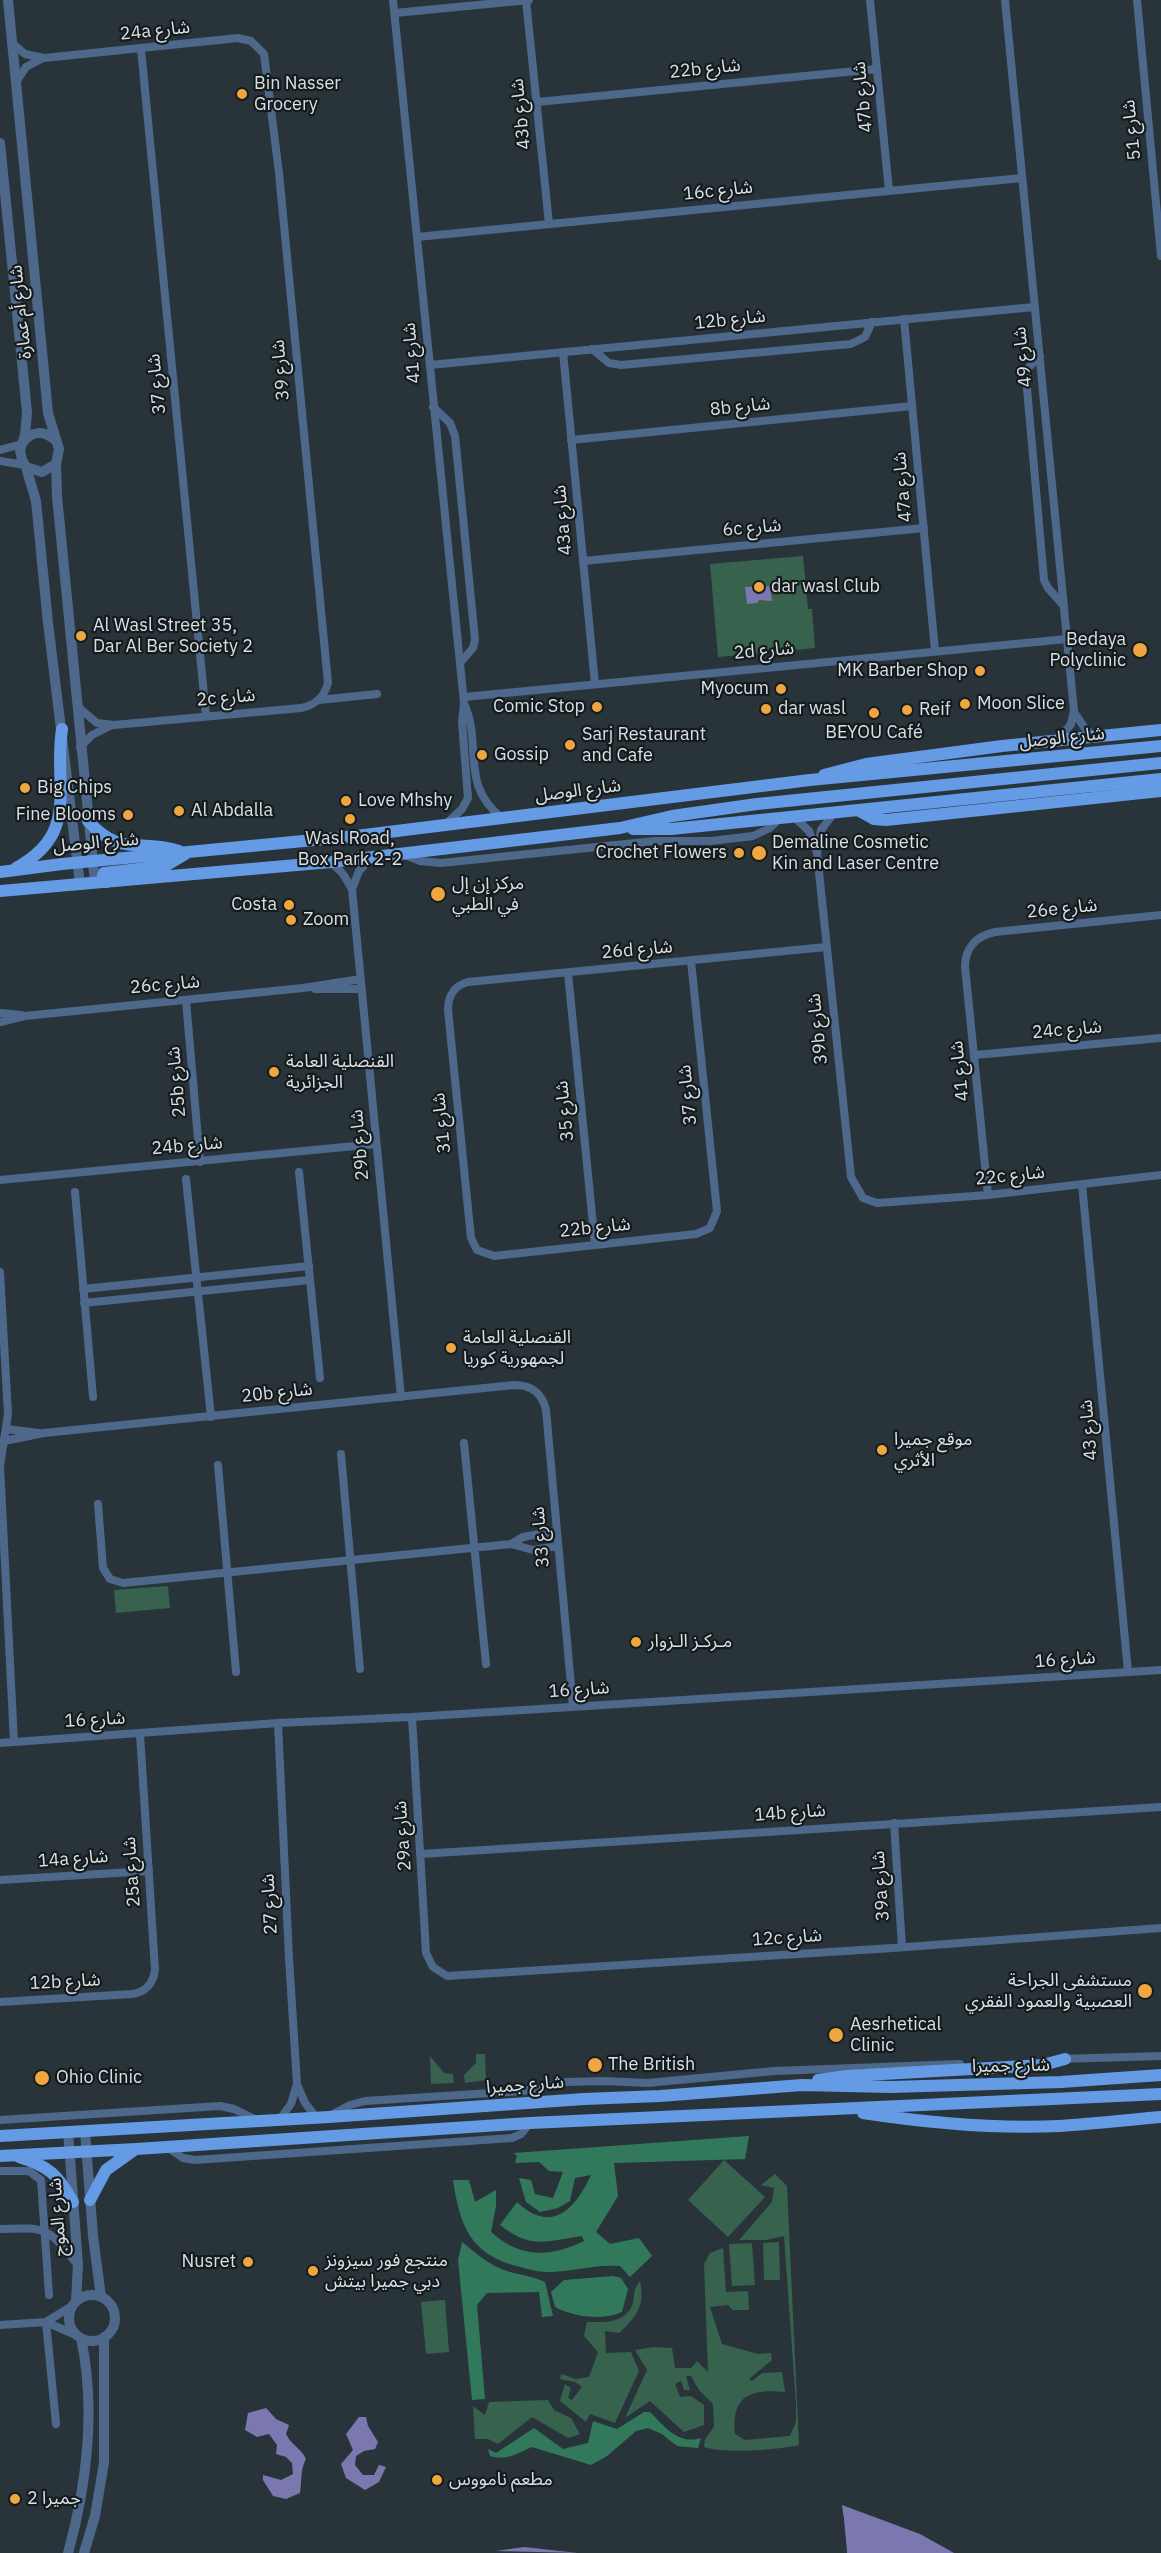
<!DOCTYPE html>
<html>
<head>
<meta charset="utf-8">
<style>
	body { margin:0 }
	canvas { display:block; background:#28343a }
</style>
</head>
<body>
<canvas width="1161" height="2553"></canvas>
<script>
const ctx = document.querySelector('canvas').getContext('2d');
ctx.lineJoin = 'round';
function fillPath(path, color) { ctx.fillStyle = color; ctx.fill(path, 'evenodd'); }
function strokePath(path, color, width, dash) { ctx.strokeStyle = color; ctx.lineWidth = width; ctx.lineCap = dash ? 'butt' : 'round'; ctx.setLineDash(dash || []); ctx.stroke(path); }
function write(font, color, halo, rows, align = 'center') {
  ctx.font = font + ' "IBM Plex Sans","Noto Sans Arabic",sans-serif'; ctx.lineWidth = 4.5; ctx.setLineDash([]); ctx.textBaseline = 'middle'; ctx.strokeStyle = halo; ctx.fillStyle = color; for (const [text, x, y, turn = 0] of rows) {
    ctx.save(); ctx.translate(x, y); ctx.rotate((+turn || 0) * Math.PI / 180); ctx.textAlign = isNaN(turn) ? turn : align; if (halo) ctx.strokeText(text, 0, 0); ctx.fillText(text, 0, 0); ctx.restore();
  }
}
const green = new Path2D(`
	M803,556L808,609H812L815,648L718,657L710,564Z
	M168,1586L170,1608L116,1613L114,1590Z
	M476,2054H485L486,2080L465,2083L464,2075L476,2063Z
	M430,2056L444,2073L453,2074L454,2083L431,2084Z
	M724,2160L765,2197L728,2237L688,2200Z
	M775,2174L787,2186L799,2445C775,2450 726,2454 704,2447L705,2439L714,2427L713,2404L699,2390L691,2376H686L690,2390H684L681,2381L675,2384L680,2397L691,2396L704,2405V2425L684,2432L650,2401L625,2418L647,2370L635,2350L653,2347L672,2348L675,2368H691L697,2361L708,2372L704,2264L710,2253L723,2248L726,2292L748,2291L749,2310H733L728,2305L710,2307L722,2344L758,2354L771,2353L772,2360L749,2379L752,2381L762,2373L782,2372L785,2392C751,2389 731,2395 735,2434L745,2440L790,2436L796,2422V2404L784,2236L766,2240H739L772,2202L774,2188L761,2185Z
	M779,2242L780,2280H764L763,2243Z
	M752,2243L755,2285L732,2286L729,2244Z
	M640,2281C645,2306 637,2316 619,2333L605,2331L606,2353L631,2352L639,2371L615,2423L590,2414L586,2422L560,2401L565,2384L571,2388L568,2398L572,2400L582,2387L575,2382L560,2379L561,2374L576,2379L589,2377L598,2352L584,2336L587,2322C602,2322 621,2324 631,2308C636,2299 631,2292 640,2281Z
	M445,2300L449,2352L426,2354L421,2302Z
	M548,2400L554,2410L571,2418L580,2434L568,2438L532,2417L498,2444L488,2439H475L473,2406L485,2415L489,2402Z`);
const forest = new Path2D(`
	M749,2136L745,2159L614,2163L618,2196L596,2232L610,2244L639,2238L652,2256L630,2277L620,2266C595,2264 572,2272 547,2272C538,2272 528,2269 520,2267C470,2255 460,2226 453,2180H469L475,2202L496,2190V2206L491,2232C520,2258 549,2258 584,2241L582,2236C546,2241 532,2250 500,2225L517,2202C552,2235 575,2209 591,2175L575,2178L570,2201L558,2208L540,2212L526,2202L519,2178L531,2180L535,2194L553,2198L563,2172L549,2171L539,2162L515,2163L517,2156L514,2153Z
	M462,2242C476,2253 490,2266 507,2271C520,2275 532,2276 545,2282L553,2316L542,2317L539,2292L487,2293L477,2305L485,2399L472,2400L458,2260Z
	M613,2276L621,2278L628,2289L622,2312C602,2321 574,2317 555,2307L551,2292L564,2280Z
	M644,2412H650C665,2427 678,2445 701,2438L698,2448L677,2446L662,2434L648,2428L636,2431L607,2456L591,2465L532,2447C516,2454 506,2461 490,2456L488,2449L496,2453L534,2428L563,2449L588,2443L593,2421L617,2429Z`);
const water = new Path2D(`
	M770,586L772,601L759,600L757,603L747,604L745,587Z
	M266,2408L276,2419L289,2425L286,2434C291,2445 301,2448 306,2459C300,2470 302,2481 300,2493L286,2499L273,2496L263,2480V2475L281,2480L293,2474L292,2463L286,2457L276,2454L277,2445L269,2434L257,2437L245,2430L248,2413Z
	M359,2417H366L368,2426L378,2442L375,2449L364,2451L356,2456L355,2465L363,2475H374L379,2465L386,2467L379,2482L365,2490L346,2478L341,2464L353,2450L346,2434Z
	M842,2505L920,2534L954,2553H847Z
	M524,2547L578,2553L496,2551Z`);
const pier = new Path2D(`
	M841,2502L844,2519L847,2553H843L839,2505Z`);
const minor = new Path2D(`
	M393,0L464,703C483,746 459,784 502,818
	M526,0L549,224
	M870,0L889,191
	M1005,0L1074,711L1071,724L1058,741
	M1137,0L1161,256
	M395,13L529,0
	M12,43L25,54L44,58L238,38L251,41L264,54L279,173L328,683C324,697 316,705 301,708L114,725L97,723L78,707
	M141,49L206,716
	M16,82L26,67L43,58
	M537,102L877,69
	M417,237L1022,178
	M904,319L935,651
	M592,349L609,363L621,365L851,344L865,337L872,322
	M563,352L595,684
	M1040,356L1028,368L1026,377L1044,580L1048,588L1064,606
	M430,365L1034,307
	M433,407L450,423L455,436L475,640L473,648L460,663
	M571,440L912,406
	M0,450L22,444
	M0,461L25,465
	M583,561L924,528
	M464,697L1067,639
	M319,700L377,694
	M1074,712L1084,727L1094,737
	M80,747L92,735L110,726
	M834,813L821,830L817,853L851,1177L863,1198L877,1203L988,1195L1161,1175
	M794,817L809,831L816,850
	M445,825L462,809L468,798L462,722L464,703
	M405,855L420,861L441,863L655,841H711L753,836L770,828L780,818
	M331,862L343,874L352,889L401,1397
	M352,889L359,871L372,857
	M691,961L717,1211L710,1228L696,1234L494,1256L477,1250L471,1238L448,1010C448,995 454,986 468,982L826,947
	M568,973L595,1245
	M315,989H362
	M186,1000L200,1162
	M0,1013L21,1015
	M0,1022L25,1016L303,988L361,979
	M975,1055L1161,1038
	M299,1172L320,1378
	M186,1179L211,1417
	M0,1180L376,1144
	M1082,1184L1128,1672
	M75,1192L93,1397
	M988,1195L965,967C965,948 976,936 995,932L1161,915
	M0,1272L8,1414L0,1466L14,1742
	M83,1289L309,1266
	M84,1303L310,1280
	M6,1429L39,1433
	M4,1441L44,1433L514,1385C532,1385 542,1393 546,1410L573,1707
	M464,1443L486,1664
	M341,1454L360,1669
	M218,1465L236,1672
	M98,1504L103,1568L110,1579L123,1583L511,1544L523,1537L556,1531
	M511,1544L533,1550L558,1546
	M412,1717L426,1953L433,1967L447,1976L893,1948L1161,1928
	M278,1723L289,1958L297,2084L305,2103L316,2117
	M0,1743L278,1723L412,1717L1161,1670
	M894,1823L902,1947
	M421,1854L1161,1807
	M0,1880L149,1871
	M0,2002L132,1994C146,1992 153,1984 155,1970L140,1734
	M1060,2059L1161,2056
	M333,2114L350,2105L365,2101L523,2091L566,2082L603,2081L647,2083L774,2071L960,2064
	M280,2119L291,2104L297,2084
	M0,2120L220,2106L234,2109L257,2120
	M167,2147L183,2158L195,2160L512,2138L521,2134L530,2123
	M0,2171H29L41,2180L49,2295
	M0,2229C50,2227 47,2228 78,2265
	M46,2322L56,2424
	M46,2322L78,2336
	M0,2325L46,2322L72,2306`);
const tertiary = new Path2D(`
	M0,143L27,412L25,435L20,450L22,460L26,467L42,472L56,464L59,449L48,413L8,0
	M23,442C32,431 44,430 55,440
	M56,464L57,496L95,883
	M26,467L36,501L48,623L80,884
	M68,2131L78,2265L76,2301
	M85,2131L93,2236L101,2297
	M69 2318a23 23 0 1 1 46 0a23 23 0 1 1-46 0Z
	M68,2553C87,2485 96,2408 81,2338
	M84,2553L95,2516L104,2463V2337`);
const primary = new Path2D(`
	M824,775L866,764L1002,746L1161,730
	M858,810L874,819L886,820L1161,791
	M88,821C122,858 138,838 179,851
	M633,829H671L780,818L1161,779
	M16,868C81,833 53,786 62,729
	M0,872L62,864L356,836L810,780L1161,746
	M107,882L102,879L104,873L165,866L185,854
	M0,891L331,862L620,828L672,816L757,804L1161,763
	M818,2080L847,2076L1043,2065L1065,2059
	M863,2113C928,2123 995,2129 1060,2126C1094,2124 1127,2120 1161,2117
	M0,2136L329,2117L584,2099L660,2096L802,2085L891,2087L1061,2082L1161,2075
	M0,2156L136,2149L530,2123L1161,2094
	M19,2157C49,2166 58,2175 73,2202
	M90,2200L106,2170L134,2150`);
const markers = [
	[242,94,6,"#f0a63f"],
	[759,587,6,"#f0a63f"],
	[81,636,6,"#f0a63f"],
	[1140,650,8,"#f0a63f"],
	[980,671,6,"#f0a63f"],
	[781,689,6,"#f0a63f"],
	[965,704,6,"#f0a63f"],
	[597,707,6,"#f0a63f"],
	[766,709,6,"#f0a63f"],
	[907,710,6,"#f0a63f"],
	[874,713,6,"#f0a63f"],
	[570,745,6,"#f0a63f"],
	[482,755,6,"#f0a63f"],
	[25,788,6,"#f0a63f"],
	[346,801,6,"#f0a63f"],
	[179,811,6,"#f0a63f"],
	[128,815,6,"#f0a63f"],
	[350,819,6,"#f0a63f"],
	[739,853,6,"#f0a63f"],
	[759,853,8,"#f0a63f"],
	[438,894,8,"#f0a63f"],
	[289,905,6,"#f0a63f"],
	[291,920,6,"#f0a63f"],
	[274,1072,6,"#f0a63f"],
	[451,1348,6,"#f0a63f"],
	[882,1450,6,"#f0a63f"],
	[636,1642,6,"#f0a63f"],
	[1145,1991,8,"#f0a63f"],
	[836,2035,8,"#f0a63f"],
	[595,2065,8,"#f0a63f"],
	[42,2078,8,"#f0a63f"],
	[248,2262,6,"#f0a63f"],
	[313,2271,6,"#f0a63f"],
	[437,2480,6,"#f0a63f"],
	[15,2499,6,"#f0a63f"]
];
const streetNames = [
	["24a شارع",155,31,-6],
	["22b شارع",705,69,-6],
	["47b شارع",863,97,-96],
	["43b شارع",521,114,-96],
	["شارع 51",1132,130,-96],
	["16c شارع",718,191,-6],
	["شارع أم عمارة",21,312,-96],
	["12b شارع",730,320,-6],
	["شارع 41",412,353,-95],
	["شارع 49",1023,357,-96],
	["شارع 39",281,370,-95],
	["شارع 37",157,384,-96],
	["8b شارع",740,407,-6],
	["47a شارع",903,487,-95],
	["43a شارع",563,520,-95],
	["6c شارع",752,528,-5],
	["2d شارع",764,651,-5],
	["2c شارع",226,698,-5],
	["شارع الوصل",1062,738,-6],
	["شارع الوصل",578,791,-7],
	["شارع الوصل",96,843,-5],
	["26e شارع",1062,909,-6],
	["26d شارع",637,950,-5],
	["26c شارع",165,985,-5],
	["39b شارع",818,1029,-96],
	["24c شارع",1067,1030,-5],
	["شارع 41",960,1071,-96],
	["25b شارع",177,1082,-95],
	["شارع 37",688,1095,-96],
	["شارع 35",565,1111,-96],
	["شارع 31",442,1123,-96],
	["29b شارع",360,1145,-95],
	["24b شارع",187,1146,-5],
	["22c شارع",1010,1176,-6],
	["22b شارع",595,1228,-6],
	["20b شارع",277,1393,-6],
	["شارع 43",1089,1430,-95],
	["شارع 33",541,1537,-95],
	["شارع 16",1065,1660,-4],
	["شارع 16",579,1690,-4],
	["شارع 16",95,1720,-3],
	["14b شارع",790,1813,-4],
	["29a شارع",403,1836,-94],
	["14a شارع",73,1859,-4],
	["25a شارع",132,1872,-94],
	["39a شارع",881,1886,-94],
	["شارع 27",270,1904,-93],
	["12c شارع",787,1938,-4],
	["12b شارع",65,1982,-3],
	["شارع جميرا",1011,2066,-1],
	["شارع جميرا",525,2085,-4],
	["شارع الموج",58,2217,-94]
];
const poiNames = [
	["Bin Nasser",254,84],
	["Grocery",254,105],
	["dar wasl Club",771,587],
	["Al Wasl Street 35,",93,626],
	["Dar Al Ber Society 2",93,647],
	["Bedaya",1126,640,"right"],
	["Polyclinic",1126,661,"right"],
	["MK Barber Shop",968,671,"right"],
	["Myocum",769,689,"right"],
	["Moon Slice",977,704],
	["Comic Stop",585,707,"right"],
	["dar wasl",778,709],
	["Reif",919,710],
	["BEYOU Café",874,733,"center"],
	["Sarj Restaurant",582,735],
	["and Cafe",582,756],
	["Gossip",494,755],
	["Big Chips",37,788],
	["Love Mhshy",358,801],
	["Al Abdalla",191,811],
	["Fine Blooms",116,815,"right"],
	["Wasl Road,",350,839,"center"],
	["Box Park 2-2",350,860,"center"],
	["Demaline Cosmetic",772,843],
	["Kin and Laser Centre",772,864],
	["Crochet Flowers",727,853,"right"],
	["مركز إن إل",452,884],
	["في الطبي",452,905],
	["Costa",277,905,"right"],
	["Zoom",303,920],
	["القنصلية العامة",286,1062],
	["الجزائرية",286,1083],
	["القنصلية العامة",463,1338],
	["لجمهورية كوريا",463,1359],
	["موقع جميرا",894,1440],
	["الأثري",894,1461],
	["مـركـز الـزوار",648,1642],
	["مستشفى الجراحة",1132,1981,"right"],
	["العصبية والعمود الفقري",1132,2002,"right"],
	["Aesrhetical",850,2025],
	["Clinic",850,2046],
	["The British",608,2065],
	["Ohio Clinic",56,2078],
	["منتجع فور سيزونز",325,2261],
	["دبي جميرا بيتش",325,2282],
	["Nusret",236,2262,"right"],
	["مطعم نامووس",449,2480],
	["جميرا 2",27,2499]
];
fillPath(green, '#36624e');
fillPath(forest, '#32795c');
fillPath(water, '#7b77af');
fillPath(pier, '#28343a');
strokePath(minor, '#4e688c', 8);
strokePath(tertiary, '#4e688c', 10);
strokePath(primary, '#659be4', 12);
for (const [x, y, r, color] of markers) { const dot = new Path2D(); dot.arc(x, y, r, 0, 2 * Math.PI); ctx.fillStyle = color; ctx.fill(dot); strokePath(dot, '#151b1d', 2); }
write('18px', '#d9e0e4', '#151b1d', streetNames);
write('18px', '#d9e0e4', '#151b1d', poiNames, 'left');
</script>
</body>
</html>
